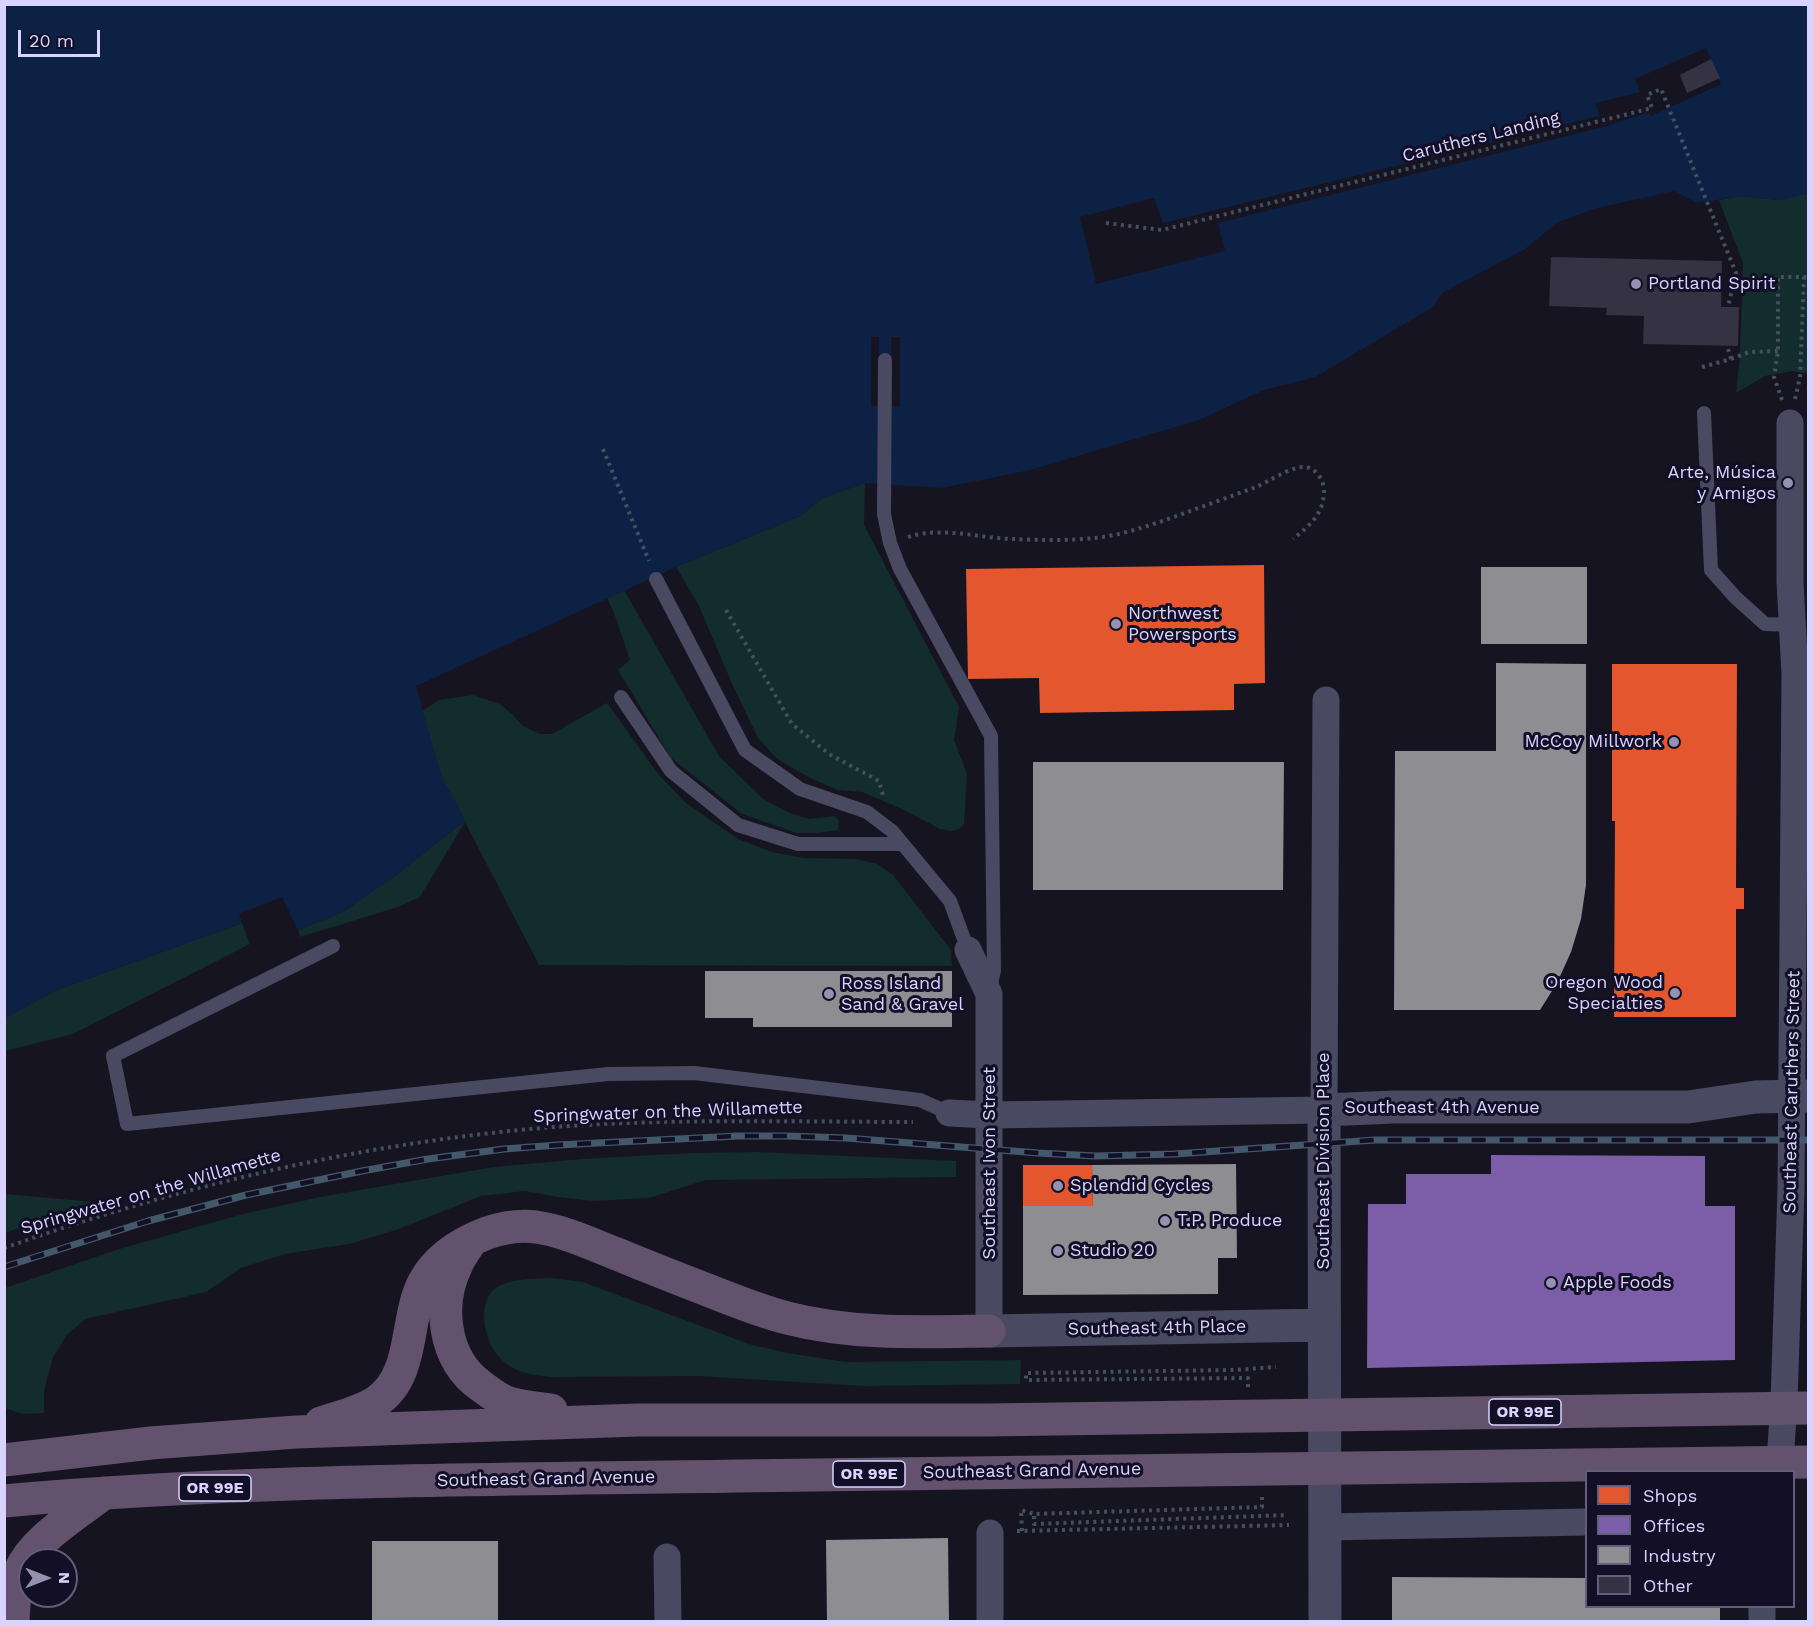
<!DOCTYPE html>
<html>
<head>
<meta charset="utf-8">
<style>
	body { margin:0 }
	#map { position:relative; width:1813px; height:1626px; overflow:hidden; background:#161421; font-family:"Work Sans",sans-serif }
	canvas { display:block }
	.frame { position:absolute; inset:0; border:6px solid #d9d4ff; pointer-events:none }
	.legend { position:absolute; left:1585px; top:1470px; width:210px; height:138px; box-sizing:border-box; background:#130f26; border:2px solid #625e7d; margin:0; padding:8px 10px; list-style:none; font-size:18px; color:#d9d4ff }
	.legend li { display:flex; align-items:center; gap:12px; height:30px }
	.legend b { width:30px; border:2px solid #625e7d }
	.north { position:absolute; left:18px; top:1548px; width:60px; height:60px; box-sizing:border-box; background:#130f26; border:2px solid #625e7d; border-radius:50%; rotate:90deg; font-size:16px; font-weight:700; line-height:24px; text-align:center; color:#d9d4ff }
	.north::after { content:''; display:block; margin:auto; width:21px; height:27px; background:#9591b1; clip-path:polygon(50% 0,100% 100%,50% 72%,0 100%) }
	.scale { position:absolute; left:18px; top:30px; width:82px; height:27px; box-sizing:border-box; border:3px solid #d9d4ff; border-top:0; padding-left:8px; font-size:18px; line-height:21px; white-space:nowrap; color:#d9d4ff; -webkit-text-stroke:4px #130f26; paint-order:stroke }
</style>
</head>
<body>
<div id="map">
<canvas width="1813" height="1626"></canvas>
<div class="frame"></div>
<ul class="legend">
<li><b style="height:16px;background:#e4572e"></b>Shops</li>
<li><b style="height:16px;background:#7b5ea7"></b>Offices</li>
<li><b style="height:16px;background:#8d8d92"></b>Industry</li>
<li><b style="height:16px;background:#343243"></b>Other</li>
</ul>
<div class="north">N</div>
<div class="scale">20 m</div>
</div>
<script>
const ctx = document.querySelector('canvas').getContext('2d');
ctx.lineJoin = 'round';
function fillPath(path, color) { ctx.fillStyle = color; ctx.fill(path, 'evenodd'); }
function strokePath(path, color, width, dash) { ctx.strokeStyle = color; ctx.lineWidth = width; ctx.lineCap = dash ? 'butt' : 'round'; ctx.setLineDash(dash || []); ctx.stroke(path); }
function write(font, color, halo, rows, align = 'center') {
  ctx.font = font + ' "Work Sans",sans-serif'; ctx.lineWidth = 6; ctx.setLineDash([]); ctx.textBaseline = 'middle'; ctx.strokeStyle = halo; ctx.fillStyle = color; for (const [text, x, y, turn = 0] of rows) {
    ctx.save(); ctx.translate(x, y); ctx.rotate((+turn || 0) * Math.PI / 180); ctx.textAlign = isNaN(turn) ? turn : align; if (halo) ctx.strokeText(text, 0, 0); ctx.fillText(text, 0, 0); ctx.restore();
  }
}
const green = new Path2D(`
	M1808,193V374L1793,371L1765,376L1736,393L1740,356L1743,263L1719,200L1741,196L1779,200Z
	M865,483L864,525L959,707L954,740L967,774L964,824L959,829L951,831L940,829L902,809L862,792L838,790L810,778L777,759L758,738L733,686L698,604L676,567L800,516L824,497Z
	M624,590L719,756L763,799L790,813L809,819L835,816L839,821L838,830L819,833H796L742,814L671,758L618,670L630,660L614,613L607,598Z
	M473,695L500,704L512,714L523,726L539,734H552L607,703L658,774L686,803L738,839L772,852L804,858L856,859L877,864L893,875L951,950L952,966L539,965L465,822L420,897L398,907L300,937L298,930L343,912L396,875L465,821L441,776L422,711L439,700Z
	M242,923L250,944L73,1034L5,1051L4,1018L57,990Z
	M758,1152L956,1161V1177L706,1180L649,1198L594,1201L558,1197L525,1191L481,1196L396,1230L349,1244L285,1254L241,1268L206,1292L85,1319L67,1335L53,1357L44,1391V1413L23,1414L5,1408V1288L119,1249L243,1214L325,1196L494,1167L582,1159L691,1153Z
	M5,1194L94,1202L5,1233Z
	M552,1278L583,1282L749,1344L787,1353L846,1362L1021,1360L1020,1384L863,1386L700,1376L550,1377C531,1375 513,1372 499,1357C483,1340 475,1296 501,1285C517,1278 535,1279 552,1278Z`);
const water = new Path2D(`
	M5,5H1808V193L1779,200L1741,196L1697,203L1674,191L1597,208L1558,222L1525,249L1442,293L1433,307L1315,377L1264,390L1199,420L1030,470L942,488L865,483L824,497L800,516L676,567L416,686L441,776L465,821L396,875L343,912L298,930L282,897L239,914L242,923L57,990L5,1018Z`);
const pier = new Path2D(`
	M1706,48L1721,84L1651,116L1649,113L1636,116L1607,126L1218,223L1225,251L1096,284L1080,217L1154,198L1163,223L1599,116L1596,103L1640,92L1635,79Z
	M871,337H879V360H891V337H900V406H892L891,487H877L878,406H871Z`);
const shops = new Path2D(`
	M1264,565L1265,683L1234,684V710L1040,713L1039,678L968,679L966,569Z
	M1612,664H1737L1736,888H1744V909H1736V1017H1614L1615,821H1612Z
	M1023,1165H1092L1093,1206H1023Z`);
const offices = new Path2D(`
	M1491,1155L1705,1156V1206H1735V1360L1367,1368L1368,1204H1406V1174H1491Z`);
const industry = new Path2D(`
	M1481,567H1587V644H1481Z
	M1496,663L1586,664V885L1581,919L1571,952L1557,983L1540,1010H1394L1395,751H1496Z
	M1033,762H1284L1283,890H1033Z
	M705,971H952V1027H753V1018H705Z
	M1236,1164L1237,1258H1218V1294L1023,1295V1206H1093L1092,1165Z
	M948,1538L949,1622H827L826,1540Z
	M372,1541H498V1622H372Z
	M1392,1577L1586,1578V1606H1720V1622H1392Z`);
const building = new Path2D(`
	M1711,59L1720,78L1687,93L1680,75Z
	M1551,257L1722,261L1721,307H1739L1738,346L1643,344L1644,316L1606,315L1607,308L1549,306Z`);
const path = new Path2D(`
	M1106,223L1162,230L1652,108L1647,95L1661,89L1736,273L1728,307
	M1731,359L1749,352L1778,351
	M1702,367L1731,359L1727,346
	M1795,399L1800,377L1804,277
	M1782,400L1774,377L1778,351V277H1808
	M603,449L649,561
	M908,537C941,526 978,538 1012,539C1037,540 1070,541 1095,538C1122,535 1148,526 1174,517C1201,507 1229,497 1256,487C1268,482 1293,465 1306,467C1317,469 1324,481 1324,491C1324,514 1309,526 1293,539
	M726,610L792,724L829,754L879,781L884,799
	M4,1248C168,1190 337,1149 510,1131C644,1117 779,1122 913,1122
	M1248,1387V1378L1026,1380V1373L1233,1370L1276,1367
	M1262,1497V1507L1034,1514V1524L1288,1515
	M1017,1531L1289,1525
	M1022,1531L1021,1510L1034,1514`);
const service = new Path2D(`
	M885,360L884,514L890,543L900,569L991,736L994,970L990,989
	M1704,413L1711,570L1735,597L1765,624L1792,625
	M656,579L745,750L800,789L867,812L892,831L950,901L968,950
	M621,697L671,771L738,825L798,844H902
	M333,946L113,1056L127,1124L608,1074L694,1073L920,1100L949,1113`);
const minor = new Path2D(`
	M968,950L989,994V1331
	M949,1113L990,1115L1324,1110L1326,700
	M1777,1472L1781,1447L1784,1401L1791,1189L1795,674L1790,582V423
	M1324,1527L1586,1522
	M667,1557L668,1622
	M1762,1606V1622
	M990,1622V1533`);
const tertiary = new Path2D(`
	M989,1331L1324,1325
	M1325,1622L1324,1110L1394,1107H1688L1756,1097L1808,1096`);
const trunk = new Path2D(`
	M469,1244C465,1250 460,1257 457,1264C437,1304 443,1359 481,1386C489,1392 499,1400 509,1403C522,1407 537,1408 551,1410
	M321,1423C339,1417 361,1412 376,1402C416,1375 404,1320 424,1282C437,1258 461,1243 487,1233C502,1228 519,1225 536,1227C564,1231 591,1244 617,1254C648,1267 679,1279 710,1291C735,1301 760,1311 787,1318C853,1335 921,1332 989,1331
	M4,1460L151,1443L296,1432L638,1420H988L1808,1408
	M4,1501C248,1479 494,1480 738,1476C1095,1470 1452,1466 1808,1462
	M13,1622C14,1605 14,1587 20,1571C33,1540 77,1514 104,1493`);
const rail = new Path2D(`
	M4,1267L148,1221L246,1195L362,1171L428,1159L504,1149L558,1145L738,1136H787L846,1138L1038,1153L1096,1156L1175,1154L1375,1140H1808`);
const markers = [
	[1636,284,6,"#9591b1"],
	[1788,483,6,"#9591b1"],
	[1116,624,6,"#9591b1"],
	[1674,742,6,"#9591b1"],
	[1675,993,6,"#9591b1"],
	[829,994,6,"#9591b1"],
	[1058,1186,6,"#9591b1"],
	[1165,1221,6,"#9591b1"],
	[1058,1251,6,"#9591b1"],
	[1551,1283,6,"#9591b1"]
];
const shields = [
	[1525,1412,72],
	[869,1474,72],
	[215,1488,72]
];
const shieldNames = [
	["OR 99E",1525,1412],
	["OR 99E",869,1474],
	["OR 99E",215,1488]
];
const streetNames = [
	["Caruthers Landing",1481,137,-14],
	["Southeast Caruthers Street",1792,1092,-89],
	["Southeast 4th Avenue",1442,1108],
	["Springwater on the Willamette",668,1112,-2],
	["Southeast Division Place",1324,1161,-90],
	["Southeast Ivon Street",990,1163,-90],
	["Springwater on the Willamette",151,1192,-16],
	["Southeast 4th Place",1157,1328,-1],
	["Southeast Grand Avenue",1032,1471,-1],
	["Southeast Grand Avenue",546,1479,-1]
];
const poiNames = [
	["Portland Spirit",1648,284],
	["Arte, Música",1776,473,"right"],
	["y Amigos",1776,494,"right"],
	["Northwest",1128,614],
	["Powersports",1128,635],
	["McCoy Millwork",1662,742,"right"],
	["Oregon Wood",1663,983,"right"],
	["Specialties",1663,1004,"right"],
	["Ross Island",841,984],
	["Sand & Gravel",841,1005],
	["Splendid Cycles",1070,1186],
	["T.P. Produce",1177,1221],
	["Studio 20",1070,1251],
	["Apple Foods",1563,1283]
];
fillPath(green, '#132c2d');
fillPath(water, '#0d2144');
fillPath(pier, '#161421');
fillPath(shops, '#e4572e');
fillPath(offices, '#7b5ea7');
fillPath(industry, '#8d8d92');
fillPath(building, '#343243');
strokePath(path, '#44505f', 4, [3, 4.5]);
strokePath(service, '#4a4962', 14);
strokePath(minor, '#4a4962', 27);
strokePath(tertiary, '#4a4962', 33);
strokePath(trunk, '#62526e', 33);
strokePath(rail, '#43596b', 7);
strokePath(rail, '#130f26', 4.5, [14]);
for (const [x, y, r, color] of markers) { const dot = new Path2D(); dot.arc(x, y, r, 0, 2 * Math.PI); ctx.fillStyle = color; ctx.fill(dot); strokePath(dot, '#130f26', 2); }
for (const [x, y, w] of shields) { const box = new Path2D(); box.roundRect(x - w / 2, y - 13, w, 26, 4.5); ctx.fillStyle = '#130f26'; ctx.fill(box); strokePath(box, '#d9d4ff', 1.5); }
write('bold 16px', '#d9d4ff', null, shieldNames);
write('18px', '#d9d4ff', '#130f26', streetNames);
write('18px', '#d9d4ff', '#130f26', poiNames, 'left');
</script>
</body>
</html>
